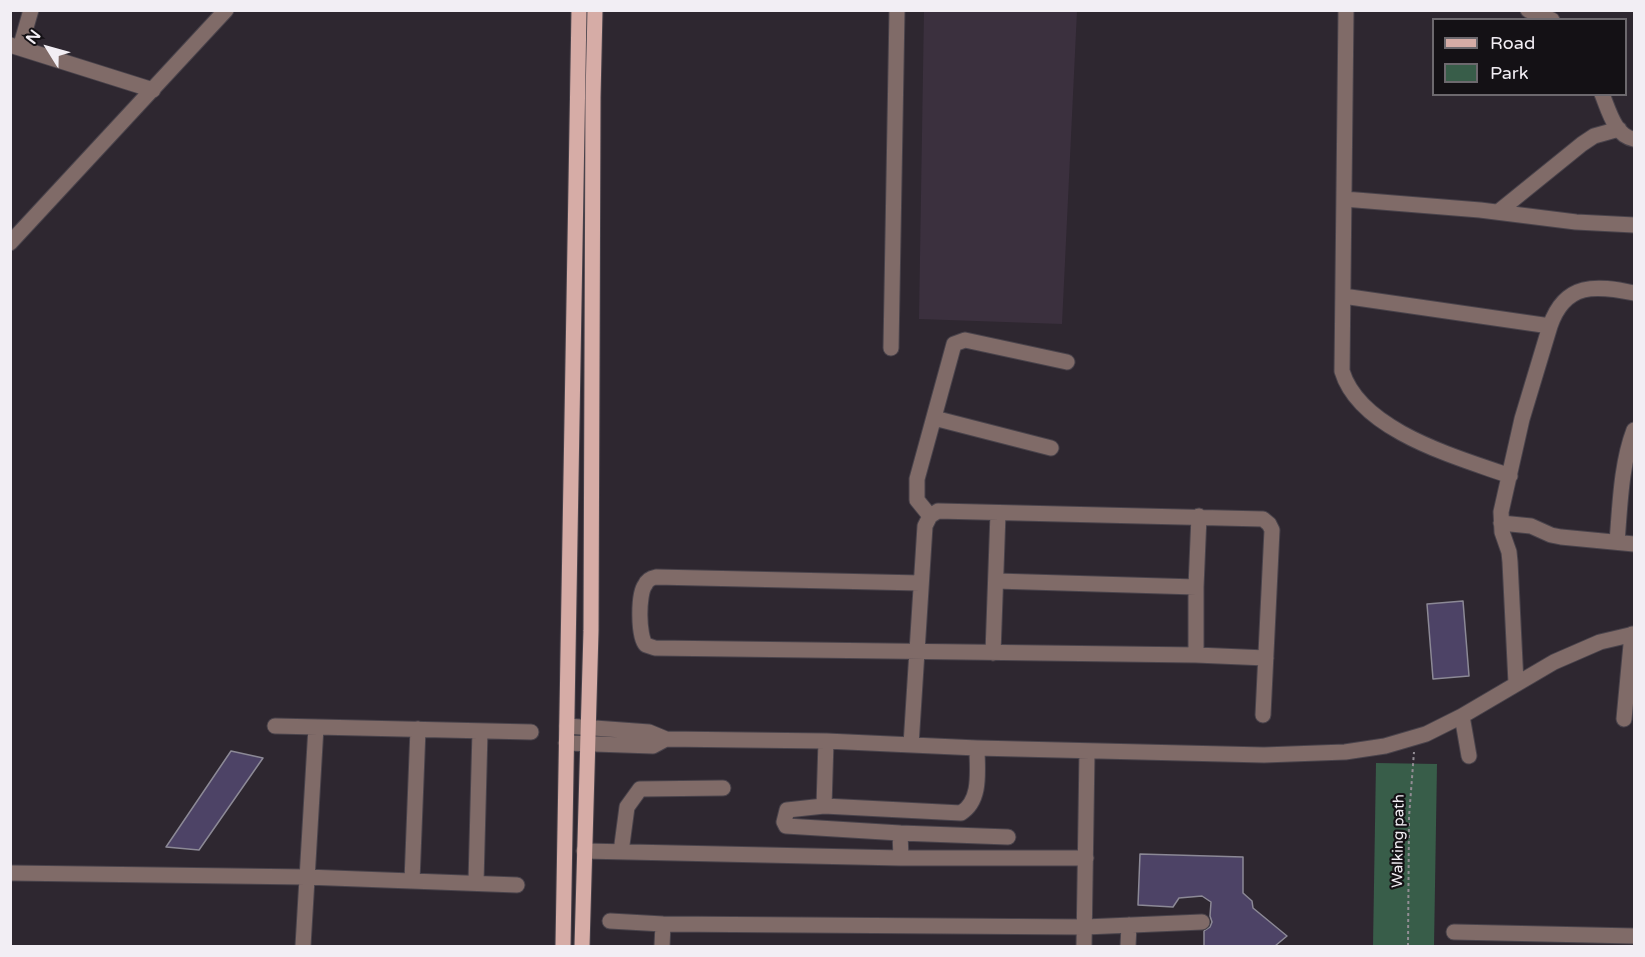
<!DOCTYPE html>
<html>
<head>
<meta charset="utf-8">
<style>
	body { margin:0 }
	#map { position:relative; width:1645px; height:957px; overflow:hidden; background:#2e2730; font-family:"Varela Round",sans-serif }
	canvas { display:block }
	.frame { position:absolute; inset:0; border:12px solid #f2eef4; pointer-events:none }
	.legend { position:absolute; left:1432px; top:18px; width:195px; height:78px; box-sizing:border-box; background:#141115; border:2px solid #6d696e; margin:0; padding:8px 10px; list-style:none; font-size:18px; color:#f2eef4 }
	.legend li { display:flex; align-items:center; gap:12px; height:30px }
	.legend b { width:30px; border:2px solid #6d696e }
	.north { position:absolute; left:18px; top:18px; width:60px; height:60px; -webkit-text-stroke:4px #141115; paint-order:stroke; rotate:307deg; font-size:16px; font-weight:700; line-height:24px; text-align:center; color:#f2eef4 }
	.north::after { content:''; display:block; margin:auto; width:21px; height:27px; background:#f2eef4; clip-path:polygon(50% 0,100% 100%,50% 72%,0 100%) }
</style>
</head>
<body>
<div id="map">
<canvas width="1645" height="957"></canvas>
<div class="frame"></div>
<ul class="legend">
<li><b style="height:8px;background:#d6aca6"></b>Road</li>
<li><b style="height:16px;background:#385d49"></b>Park</li>
</ul>
<div class="north">N</div>
</div>
<script>
const ctx = document.querySelector('canvas').getContext('2d');
ctx.lineJoin = 'round';
function fillPath(path, color) { ctx.fillStyle = color; ctx.fill(path, 'evenodd'); }
function strokePath(path, color, width, dash) { ctx.strokeStyle = color; ctx.lineWidth = width; ctx.lineCap = dash ? 'butt' : 'round'; ctx.setLineDash(dash || []); ctx.stroke(path); }
function write(font, color, halo, rows, align = 'center') {
  ctx.font = font + ' "Varela Round",sans-serif'; ctx.lineWidth = 4.5; ctx.setLineDash([]); ctx.textBaseline = 'middle'; ctx.strokeStyle = halo; ctx.fillStyle = color; for (const [text, x, y, turn = 0] of rows) {
    ctx.save(); ctx.translate(x, y); ctx.rotate((+turn || 0) * Math.PI / 180); ctx.textAlign = isNaN(turn) ? turn : align; if (halo) ctx.strokeText(text, 0, 0); ctx.fillText(text, 0, 0); ctx.restore();
  }
}
const built = new Path2D(`
	M924,11H1077L1062,324L919,319Z`);
const green = new Path2D(`
	M1376,763L1437,764L1434,946H1373Z`);
const building = new Path2D(`
	M1463,601L1469,676L1433,679L1427,604Z
	M231,751L263,758L199,850L166,847Z
	M1140,854L1243,857V893L1252,901L1253,908L1287,936L1275,946H1204V931L1210,927L1212,922L1210,916L1211,902L1202,896L1179,898L1173,907L1138,905Z`);
const path = new Path2D(`
	M1408,946L1409,817L1414,752`);
const minor = new Path2D(`
	M1346,10L1342,371C1360,431 1457,457 1510,476
	M1528,10L1552,20
	M10,45L153,90
	M20,48L31,10
	M1602,94C1609,111 1615,136 1634,139
	M1344,199L1480,210L1576,222L1634,225
	M1498,212L1582,144L1594,136L1619,129
	M10,243L226,10
	M1343,296L1550,326
	M891,348L897,10
	M934,418L1051,448
	M930,516L917,500V479L954,344L965,340L1067,362
	M1501,523L1531,526L1551,535L1561,537L1634,544
	M1617,542C1620,506 1621,464 1634,430
	M996,581L1196,587
	M920,583L656,577C651,578 647,580 645,585C638,594 638,637 646,645L655,648L1196,655L1266,658
	M993,653L998,513
	M1196,655V587L1199,516
	M1516,683L1510,562L1509,552L1502,532L1501,512L1522,419L1550,326C1565,282 1596,285 1634,293
	M1462,716L1469,756
	M1624,719L1632,634
	M275,726L531,732
	M567,726L649,732L666,739L826,741L977,748L1264,755L1345,752L1385,746L1426,734L1462,716L1554,662L1600,642L1634,634
	M826,741L824,806L787,810L784,822L786,826L900,833
	M566,743L653,746L666,739
	M911,745L925,526L930,516L938,511L1263,519L1269,524L1272,530L1263,715
	M824,806L961,813C982,800 977,770 977,748
	M584,851L901,858H1086
	M621,852L627,807L640,789L723,788
	M901,858L900,833L1008,837
	M10,873L306,877L517,885
	M412,881L418,729
	M476,882L480,731
	M610,921L663,924L1085,927L1202,922
	M1454,932L1634,936
	M303,946L316,727
	M662,946L663,924
	M1084,946L1087,752
	M1128,946L1129,925`);
const major = new Path2D(`
	M563,946L579,10
	M582,946L591,631L593,97L595,10`);
const streetNames = [
	["Walking path",1399,841,-89]
];
fillPath(built, '#3b303e');
fillPath(green, '#385d49');
fillPath(building, '#4d4366');
strokePath(building, '#8c8996', 1.5);
strokePath(minor, '#49434b', 17);
strokePath(major, '#49434b', 17);
strokePath(path, '#928d94', 2, [3, 3]);
strokePath(minor, '#806b68', 15);
strokePath(major, '#d6aca6', 15);
write('15px', '#f2eef4', '#141115', streetNames);
</script>
</body>
</html>
